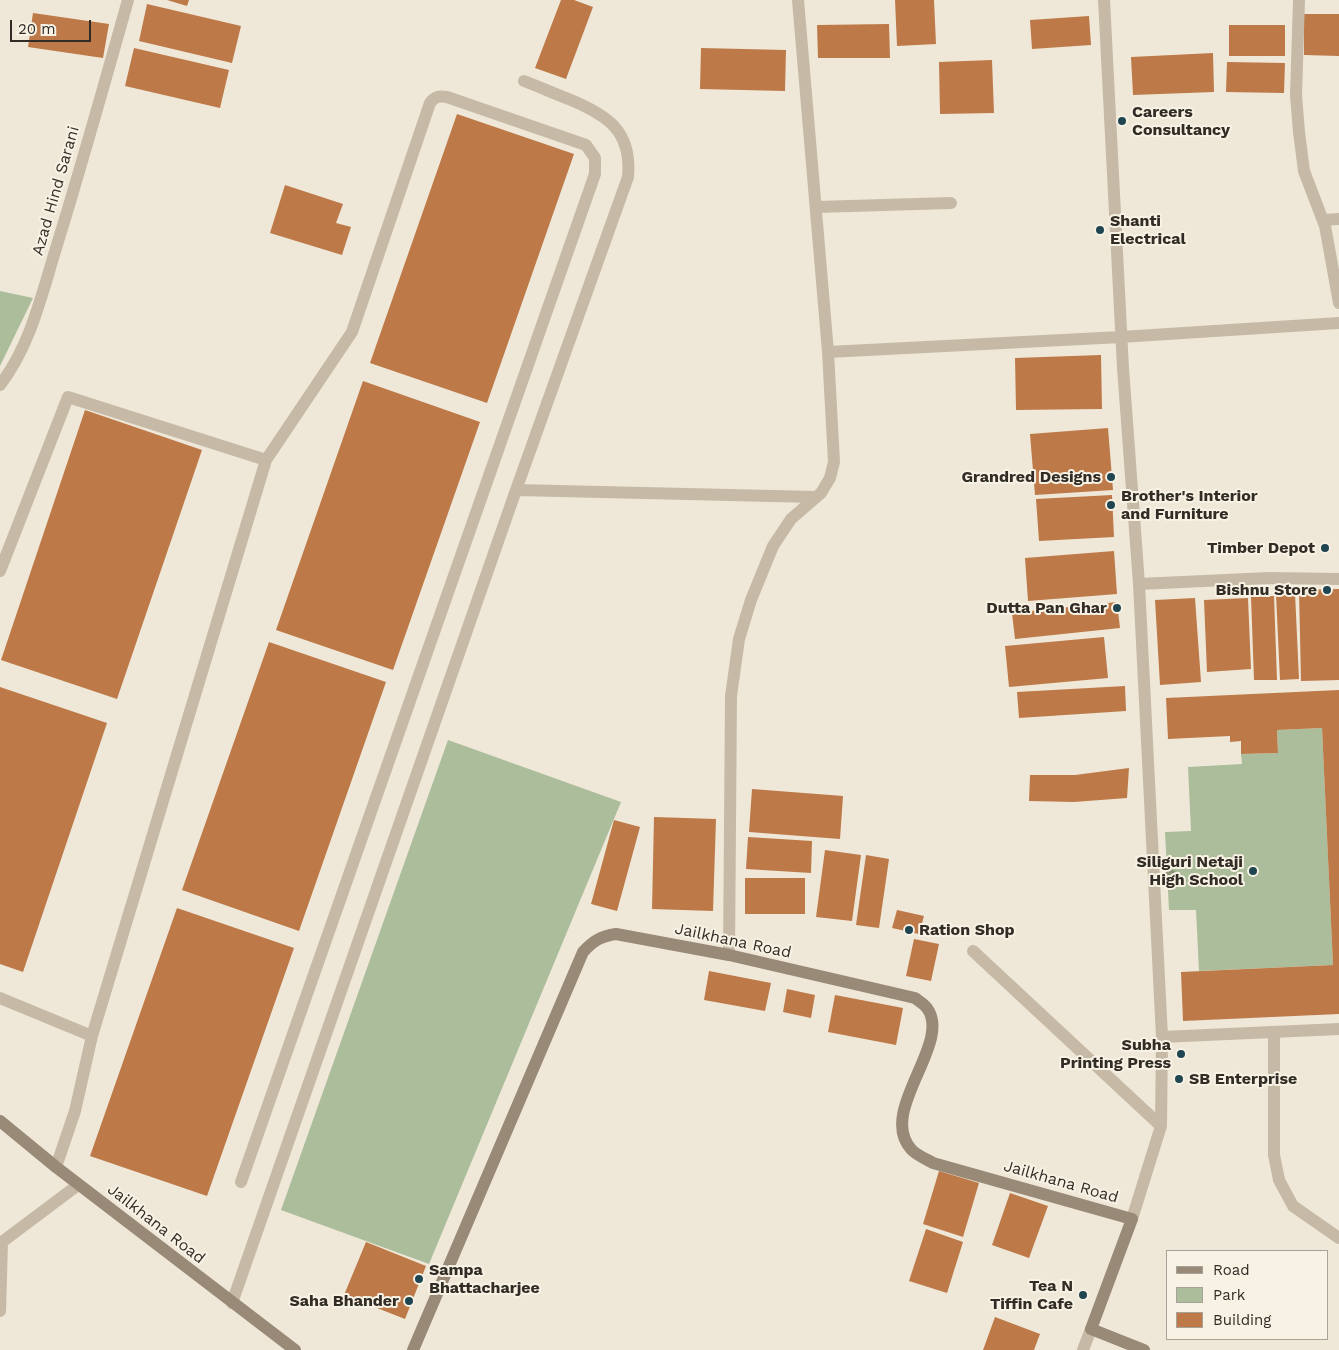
<!DOCTYPE html>
<html>
<head>
<meta charset="utf-8">
<style>
	body { margin:0 }
	#map { position:relative; width:1339px; height:1350px; overflow:hidden; background:#efe8d8; font-family:"Work Sans",sans-serif }
	canvas { display:block }
	.legend { position:absolute; left:1166px; top:1250px; width:162px; height:90px; box-sizing:border-box; background:#f7f2e4; border:1px solid #a8a398; margin:0; padding:6px 9px; list-style:none; font-size:15px; color:#322c26 }
	.legend li { display:flex; align-items:center; gap:10px; height:25px }
	.legend b { width:25px; border:1px solid #a8a398 }
	.scale { position:absolute; left:10px; top:20px; width:81px; height:22px; box-sizing:border-box; border:2px solid #322c26; border-top:0; padding-left:6px; font-size:15px; line-height:18px; white-space:nowrap; color:#322c26; -webkit-text-stroke:4px #f7f2e4; paint-order:stroke }
</style>
</head>
<body>
<div id="map">
<canvas width="1339" height="1350"></canvas>
<ul class="legend">
<li><b style="height:6px;background:#998977"></b>Road</li>
<li><b style="height:14px;background:#abbd9a"></b>Park</li>
<li><b style="height:14px;background:#bd7948"></b>Building</li>
</ul>
<div class="scale">20 m</div>
</div>
<script>
const ctx = document.querySelector('canvas').getContext('2d');
ctx.lineJoin = 'round';
function fillPath(path, color) { ctx.fillStyle = color; ctx.fill(path, 'evenodd'); }
function strokePath(path, color, width, dash) { ctx.strokeStyle = color; ctx.lineWidth = width; ctx.lineCap = dash ? 'butt' : 'round'; ctx.setLineDash(dash || []); ctx.stroke(path); }
function write(font, color, halo, rows, align = 'center') {
  ctx.font = font + ' "Work Sans",sans-serif'; ctx.lineWidth = 4; ctx.setLineDash([]); ctx.textBaseline = 'middle'; ctx.strokeStyle = halo; ctx.fillStyle = color; for (const [text, x, y, turn = 0] of rows) {
    ctx.save(); ctx.translate(x, y); ctx.rotate((+turn || 0) * Math.PI / 180); ctx.textAlign = isNaN(turn) ? turn : align; if (halo) ctx.strokeText(text, 0, 0); ctx.fillText(text, 0, 0); ctx.restore();
  }
}
const green = new Path2D(`
	M0,291L33,298L0,366Z
	M1322,728L1333,965L1199,971L1196,910H1169L1165,832L1191,831L1188,767L1242,764L1241,754L1278,753L1277,730Z
	M448,740L621,802L429,1264L281,1210Z`);
const building = new Path2D(`
	M167,0H189L187,6Z
	M561,0H574L593,7L566,79L535,68Z
	M895,0H934L936,44L897,46Z
	M147,4L241,26L232,63L139,41Z
	M33,13L109,24L103,58L28,47Z
	M1304,14H1339V56L1304,55Z
	M1089,16L1091,45L1032,49L1030,20Z
	M889,24L890,58H818L817,25Z
	M1229,25H1285V56H1229Z
	M134,48L229,70L220,108L125,86Z
	M701,48L786,50L785,91L700,89Z
	M1213,53L1214,92L1133,95L1131,57Z
	M992,60L994,113L940,114L939,62Z
	M1227,62L1285,63L1284,93L1226,92Z
	M457,114L574,154L487,403L370,363Z
	M285,185L343,204L336,223L351,227L342,255L270,233Z
	M1101,355L1102,409L1016,410L1015,358Z
	M363,381L480,422L393,670L276,630Z
	M85,410L202,450L117,699L1,660Z
	M1108,428L1113,490L1035,495L1030,434Z
	M1112,495L1114,537L1039,541L1036,499Z
	M1114,551L1117,594L1028,601L1025,558Z
	M1339,589V680L1301,681L1299,590Z
	M1295,593L1299,679L1280,680L1276,594Z
	M1274,596L1277,680H1254L1251,597Z
	M1195,598L1201,682L1160,685L1155,600Z
	M1248,598L1251,669L1207,672L1204,600Z
	M1117,602L1120,628L1015,639L1012,613Z
	M1104,637L1108,678L1009,687L1005,646Z
	M269,642L386,682L299,931L182,890Z
	M1125,686L1126,711L1019,718L1017,692Z
	M0,687L107,723L23,972L0,964Z
	M1339,690V1014L1183,1021L1181,972L1333,965L1322,728L1277,730L1278,753L1241,754V741L1230,742V736L1168,739L1166,698Z
	M1129,768L1127,798L1074,802L1029,801L1030,775H1075Z
	M752,789L843,796L840,839L749,832Z
	M654,817L716,819L713,911L652,909Z
	M614,820L640,827L617,911L591,904Z
	M748,837L812,841L811,873L746,869Z
	M825,850L861,855L852,921L816,917Z
	M866,855L889,859L879,928L856,925Z
	M745,878H805V914H745Z
	M177,908L294,948L207,1196L90,1156Z
	M897,910L924,916L919,934L892,928Z
	M914,939L939,944L931,981L906,976Z
	M709,971L771,983L765,1011L704,1000Z
	M787,989L815,995L811,1018L783,1012Z
	M835,995L903,1008L896,1045L828,1032Z
	M939,1171L979,1183L963,1237L923,1224Z
	M1010,1193L1048,1206L1029,1258L992,1245Z
	M926,1229L963,1242L947,1293L909,1281Z
	M366,1242L426,1266L405,1319L344,1295Z
	M995,1317L1040,1334L1034,1350H983Z`);
const lane = new Path2D(`
	M816,207L951,203
	M1323,220L1339,219
	M0,571L68,397L266,460
	M0,998L92,1036
	M56,1167L75,1111L92,1036L266,460L352,332L430,103C435,96 439,96 447,97L586,145L595,158V174L241,1182
	M0,1311L2,1242L78,1185`);
const street = new Path2D(`
	M1104,0L1123,368L1139,584L1162,1037L1161,1126L1132,1219
	M1299,0L1296,95L1299,132L1304,171L1325,226L1339,303
	M828,352L1121,337L1339,323
	M0,385C31,345 42,293 57,245C82,164 105,82 128,0
	M516,490L815,497
	M1139,584L1269,578L1339,579
	M973,951L1161,1126
	M729,955L731,696L739,639L751,600L773,546L791,519L821,493L830,478L834,462L828,352L798,0
	M1274,1032V1155L1279,1180L1293,1206L1339,1238
	M1162,1037L1339,1029
	M232,1303L516,490L628,177C632,132 609,116 571,100C555,94 540,87 524,81
	M1083,1350L1091,1329`);
const secondary = new Path2D(`
	M0,1121L56,1167L295,1350
	M413,1350L583,952C593,941 601,936 616,934L729,955L915,998C919,1001 924,1004 927,1008C953,1043 877,1111 911,1149C916,1155 926,1159 933,1163L1132,1219L1091,1329L1144,1350`);
const trees = [
	[1171,878]
];
const markers = [
	[1122,121,5,"#1f4551"],
	[1100,230,5,"#1f4551"],
	[1111,477,5,"#1f4551"],
	[1111,505,5,"#1f4551"],
	[1325,548,5,"#1f4551"],
	[1327,590,5,"#1f4551"],
	[1117,608,5,"#1f4551"],
	[1253,871,5,"#1f4551"],
	[909,930,5,"#1f4551"],
	[1181,1054,5,"#1f4551"],
	[1179,1079,5,"#1f4551"],
	[419,1279,5,"#1f4551"],
	[1083,1295,5,"#1f4551"],
	[409,1301,5,"#1f4551"]
];
const poiNames = [
	["Careers",1132,112,"left"],
	["Consultancy",1132,130,"left"],
	["Shanti",1110,221,"left"],
	["Electrical",1110,239,"left"],
	["Grandred Designs",1101,477],
	["Brother's Interior",1121,496,"left"],
	["and Furniture",1121,514,"left"],
	["Timber Depot",1315,548],
	["Bishnu Store",1317,590],
	["Dutta Pan Ghar",1107,608],
	["Siliguri Netaji",1243,862],
	["High School",1243,880],
	["Ration Shop",919,930,"left"],
	["Subha",1171,1045],
	["Printing Press",1171,1063],
	["SB Enterprise",1189,1079,"left"],
	["Sampa",429,1270,"left"],
	["Bhattacharjee",429,1288,"left"],
	["Tea N",1073,1286],
	["Tiffin Cafe",1073,1304],
	["Saha Bhander",399,1301]
];
const streetNames = [
	["Azad Hind Sarani",56,191,-74],
	["Jailkhana Road",733,941,12],
	["Jailkhana Road",1061,1182,16],
	["Jailkhana Road",156,1224,38]
];
fillPath(green, '#abbd9a');
fillPath(building, '#bd7948');
strokePath(lane, '#c6baa6', 12);
strokePath(street, '#c6baa6', 12);
strokePath(secondary, '#998977', 12);
ctx.fillStyle = '#8d9479';
for (const [x, y] of trees) { ctx.beginPath(); ctx.arc(x, y, 8, 0, 2 * Math.PI); ctx.fill(); }
for (const [x, y, r, color] of markers) { const dot = new Path2D(); dot.arc(x, y, r, 0, 2 * Math.PI); ctx.fillStyle = color; ctx.fill(dot); strokePath(dot, '#f7f2e4', 2); }
write('bold 16px', '#322c26', '#f7f2e4', poiNames, 'right');
write('16px', '#322c26', '#f7f2e4', streetNames);
</script>
</body>
</html>
